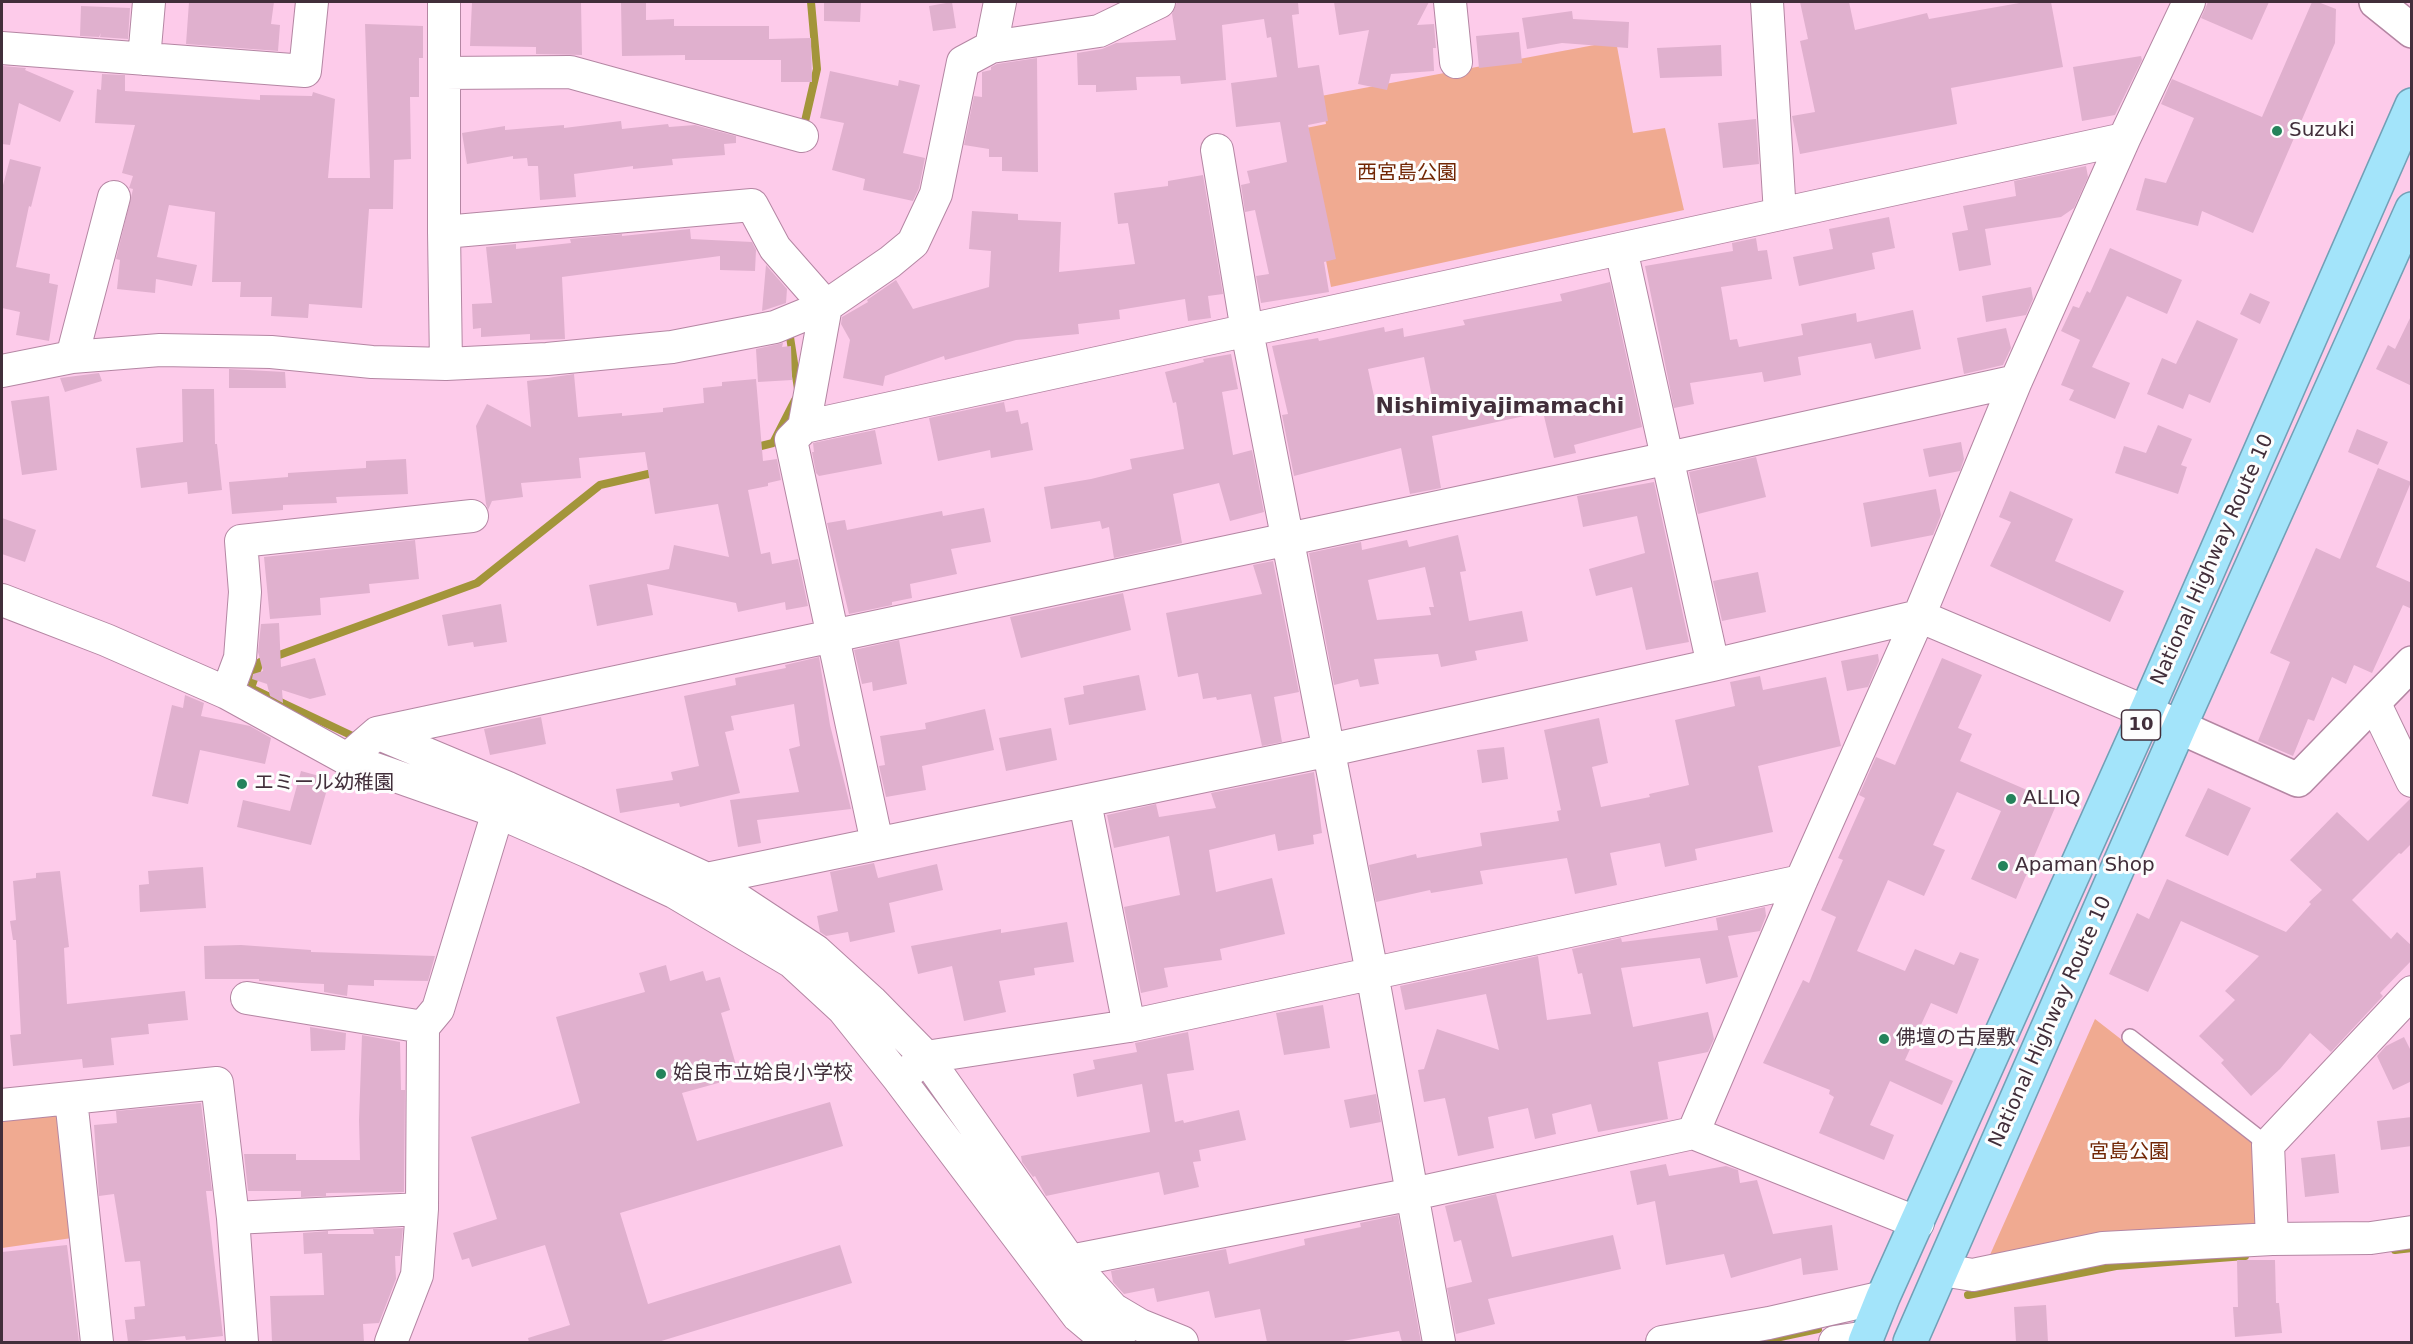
<!DOCTYPE html>
<html>
<head>
<meta charset="utf-8">
<style>
	body { margin:0 }
	#map { position:relative; width:2413px; height:1344px; overflow:hidden; background:#fdcbea; font-family:"DejaVu Sans",sans-serif }
	canvas { display:block }
	.frame { position:absolute; inset:0; border:3px solid #412e3a; pointer-events:none }
</style>
</head>
<body>
<div id="map">
<canvas width="2413" height="1344"></canvas>
<div class="frame"></div>
</div>
<script>
const ctx = document.querySelector('canvas').getContext('2d');
ctx.lineJoin = 'round';
function fillPath(path, color) { ctx.fillStyle = color; ctx.fill(path, 'evenodd'); }
function strokePath(path, color, width, dash) { ctx.strokeStyle = color; ctx.lineWidth = width; ctx.lineCap = dash ? 'butt' : 'round'; ctx.setLineDash(dash || []); ctx.stroke(path); }
function write(font, color, halo, rows, align = 'center') {
  ctx.font = font + ' "DejaVu Sans","Noto Sans JP",sans-serif'; ctx.lineWidth = 6; ctx.setLineDash([]); ctx.textBaseline = 'middle'; ctx.strokeStyle = halo; ctx.fillStyle = color; for (const [text, x, y, turn = 0] of rows) {
    ctx.save(); ctx.translate(x, y); ctx.rotate((+turn || 0) * Math.PI / 180); ctx.textAlign = isNaN(turn) ? turn : align; if (halo) ctx.strokeText(text, 0, 0); ctx.fillText(text, 0, 0); ctx.restore();
  }
}
const green = new Path2D(`
	M1616,41L1633,133L1665,128L1684,210L1331,287L1301,129L1326,124L1321,96Z
	M2095,1019L2257,1145L2261,1229L1985,1266Z
	M71,1099L86,1236L2,1248V1105Z`);
const stream = new Path2D(`
	M803,130L817,69L811,2
	M790,337L798,389
	M753,448L773,443L795,400
	M359,739L251,688L260,662L477,583L600,485L657,472
	M2395,1250L2412,1248
	M1968,1295L2116,1266L2245,1256
	M1757,1342L1818,1329`);
const building = new Path2D(`
	M189,2H274L271,24L280,25L278,51L186,44Z
	M472,2H581L582,55L536,54V47L470,46Z
	M621,2H646V20L674,19V26H769V39L811,38L812,82H781V60H685V55L622,56Z
	M824,2H861L860,22L824,21Z
	M952,2L956,28L933,31L929,6Z
	M1177,2H1298L1299,14L1292,15L1298,68L1319,65L1328,121L1308,125L1336,259L1324,262L1329,292L1261,303L1256,276L1269,274L1255,210L1245,212L1241,185L1250,183L1247,171L1287,162L1280,122L1236,127L1231,83L1277,77L1271,37L1267,38L1264,19L1222,25L1226,80L1181,84L1180,76L1136,77L1137,90L1096,92V85H1078L1077,53L1102,49L1116,43L1176,40L1172,14Z
	M1334,2H1429L1417,25L1434,24L1436,48H1433L1434,71L1391,74L1387,90L1358,84L1369,30L1339,35Z
	M1800,2H1849L1855,30L1927,13L1929,19L2025,2H2051L2063,67L1951,88L1957,124L1800,154L1792,116L1815,112L1800,41L1808,39Z
	M2208,2H2269L2252,40L2201,18Z
	M2312,2H2318L2336,9L2335,43L2253,233L2202,211L2198,226L2136,210L2145,178L2166,183L2194,118L2161,104L2172,79L2262,117Z
	M81,6L130,8L128,39L100,37L101,33L99,37L80,36Z
	M1572,11L1573,19L1629,22L1628,48L1562,43L1527,49L1522,18Z
	M365,24L423,26V58H419V97H410L411,159L394,160L393,209H369L362,308L309,304L308,318L271,316L272,297H240L241,282H212L215,212L169,205L157,257L197,265L192,286L156,279L155,293L117,289L120,260L116,259L133,189L129,188L133,176L122,173L135,125L95,123L97,89L101,90L102,74L125,75V91L260,100V95L312,96L313,92L335,99L328,178H370Z
	M1519,32L1522,63L1479,68L1476,36Z
	M1721,45L1722,76L1660,78L1657,48Z
	M2141,56L2142,60L2115,115L2082,121L2073,67Z
	M1037,58L1038,172L1002,171V157H989V149L964,145L974,96L982,97V72L991,70V67L997,64Z
	M3,66L26,68L25,70L74,91L60,122L19,103L10,145L2,144Z
	M830,71L898,86L899,80L920,85L903,153L925,158L919,188L913,201L863,190L865,179L832,170L844,123L820,118Z
	M1756,119L1759,164L1723,168L1718,123Z
	M621,121L622,129L668,124L669,127L695,125L736,136V143L724,144L725,155L672,159L673,165L633,169V166L574,174L576,197L540,200L538,166H528L527,158L513,159V156L467,164L462,133L505,126V130L564,125V128Z
	M10,159L41,167L31,207L29,206L16,267L50,274L49,283L58,285L49,341L16,335L20,312L2,308V189Z
	M2086,166L2088,177L2074,208L2061,217L1985,229L1991,265L1959,271L1952,233L1968,230L1963,206L2016,196L2014,181Z
	M1203,175L1223,294L1208,296L1211,318L1188,321L1185,299L1119,310L1120,319L1078,324L1079,334L1016,340L945,360L944,356L885,376L883,386L843,378L850,340L841,324L842,317L868,302L867,300L896,280L913,309L989,287L991,251L969,249L972,211L1018,214V220L1061,222L1059,272L1135,264L1128,223L1118,224L1114,193L1168,186V181Z
	M1889,217L1895,248L1872,253L1875,269L1799,286L1793,257L1833,249L1829,229Z
	M690,229L691,239L752,242L756,250L755,271L720,270V256L562,277L565,339L530,340V334L481,337V328L473,329L472,304L492,303L486,247L516,244V249L571,243L570,239L622,234V236Z
	M1756,238L1758,251L1767,250L1772,279L1721,287L1730,340L1737,339L1739,347L1803,335L1801,324L1856,313L1857,322L1913,310L1921,349L1875,359L1871,343L1798,357L1801,375L1764,382L1762,372L1690,383L1694,404L1674,408L1645,266L1733,251L1732,243Z
	M2110,248L2182,280L2167,314L2127,296L2092,367L2130,383L2115,419L2069,400L2074,390L2061,385L2080,340L2061,331L2073,306L2079,308L2087,291L2090,293Z
	M766,265L787,289L786,303L762,311Z
	M1610,282L1642,427L1574,445L1576,453L1554,458L1543,412L1432,436L1441,488L1410,494L1401,448L1294,476L1282,415L1288,414L1272,346L1318,338L1319,341L1384,327L1385,332L1403,328L1404,337L1465,325L1463,320L1562,301L1560,294ZM1424,357L1432,397L1377,410L1368,369Z
	M2031,287L2033,299L2026,315L1986,322L1982,296Z
	M2250,293L2270,302L2260,324L2240,314Z
	M2412,314V386L2376,369L2388,345L2395,349Z
	M2197,320L2238,339L2210,403L2189,394L2183,409L2147,394L2162,358L2176,364Z
	M2006,328L2011,348L2003,365L1964,374L1957,338Z
	M783,343L782,347L791,346L792,380L758,382L756,349Z
	M1231,354L1238,389L1222,392L1233,455L1252,450L1264,512L1230,521L1219,483L1173,494L1182,543L1114,558L1109,527L1102,529L1100,521L1051,529L1044,487L1091,479L1132,469L1130,459L1184,449L1176,402L1173,403L1165,372L1204,362L1203,359Z
	M229,369L285,372L286,388H229Z
	M99,373L102,381L65,392L60,378Z
	M574,374L578,417L622,413V416L663,412V408L704,403L703,388L722,386V382L756,379L763,461L777,459L781,480L768,483V486L748,490L761,554L770,552L772,564L798,559L808,606L786,610L785,602L738,612L736,603L647,584L653,615L597,626L589,585L669,569L674,545L729,557L718,504L655,514L645,452L579,458L581,478L521,483L523,497L492,501L488,510L486,504L476,426L487,404L531,427L527,381Z
	M182,389H214L215,444H217L222,490L188,494L187,482L141,488L136,448L183,442Z
	M49,396L57,470L22,475L11,401Z
	M1004,402L1006,412L1018,410L1021,424L1028,422L1033,450L991,458L990,450L938,461L929,418Z
	M2158,425L2192,439L2181,465L2187,467L2178,494L2115,473L2124,446L2146,453Z
	M2357,429L2388,442L2378,465L2348,452Z
	M875,430L882,464L819,476L816,473L812,452H814L813,443Z
	M1961,442L1964,459L1960,471L1929,477L1923,449Z
	M1756,457L1766,497L1698,514L1689,472Z
	M406,459L408,494L336,497L337,503L283,505V510L232,514L229,482L288,477V473L366,468V461Z
	M2378,468L2411,482L2376,567L2412,583V609L2403,605L2372,673L2354,665L2346,684L2332,677L2314,721L2308,719L2293,756L2258,741L2290,662L2270,653L2316,548L2340,559Z
	M1654,482L1689,642L1646,650L1632,587L1596,596L1589,569L1645,553L1637,516L1583,527L1577,496Z
	M1936,489L1941,515L1933,535L1871,547L1863,503Z
	M2010,491L2073,519L2055,561L2124,591L2110,622L1990,566L2011,522L1999,517Z
	M984,508L991,542L951,549L957,574L910,584L912,598L892,602V605L849,614L827,523L845,520L847,530L942,511L943,516Z
	M2,518L36,530L25,562L2,554Z
	M1458,535L1466,571L1460,572L1469,621L1522,611L1528,641L1475,651L1477,660L1441,667L1438,654L1374,659L1379,684L1360,687L1358,679L1334,685L1309,553L1361,542L1362,550L1407,540L1409,547ZM1425,567L1434,607H1429L1431,615L1377,620L1368,580Z
	M415,540L419,579L369,584L370,593L320,598L321,615L270,619L264,557Z
	M1273,561L1299,692L1274,697L1282,742L1262,746L1251,694L1217,700L1216,697L1203,699L1198,673L1178,677L1166,613L1262,594L1253,565Z
	M1758,572L1766,612L1722,621L1713,581Z
	M1123,593L1131,630L1021,658L1010,617Z
	M501,604L507,642L474,647L473,642L448,646L442,615Z
	M279,623L281,667L315,658L326,695L310,699L282,690L283,703L270,696L267,684L252,679L253,674L263,671L258,652L261,624Z
	M899,640L907,684L873,691L872,682L862,684L854,650Z
	M1878,654L1879,661L1868,687L1847,691L1841,661Z
	M819,657L830,725L851,809L757,820L761,843L738,847L730,800L799,792L789,749L800,746L794,704L731,716L734,730L725,732L740,793L680,807L679,803L620,813L616,789L673,780L671,772L699,766L684,696L736,685L735,678L786,668L785,665Z
	M1942,658L1982,675L1958,728L1972,734L1960,761L2057,803L2016,899L1971,879L2001,811L1957,792L1933,845L1945,850L1924,896L1888,880L1857,951L1905,971L1915,949L1954,965L1960,952L1979,959L1957,1014L1931,1003L1905,1060L1953,1081L1942,1105L1890,1081L1870,1125L1894,1135L1884,1160L1819,1133L1834,1097L1829,1094L1830,1090L1763,1063L1803,980L1809,983L1836,917L1821,910L1843,860L1838,858L1865,798L1859,795L1876,757L1895,765Z
	M1139,675L1146,710L1069,725L1064,698L1084,694L1083,686Z
	M1760,676L1763,690L1826,677L1841,746L1758,766L1773,832L1695,849L1697,860L1665,867L1660,843L1610,853L1617,885L1575,894L1567,858L1480,871L1483,884L1431,893L1430,890L1376,902L1369,865L1416,854L1417,858L1482,846L1480,833L1559,821L1557,811L1561,810L1544,730L1599,718L1608,763L1592,767L1601,807L1650,797L1649,794L1689,785L1675,720L1735,706L1730,682Z
	M185,695L204,703L201,716L250,726L271,738L265,764L200,750L188,804L152,796L172,705L183,708Z
	M985,709L994,750L922,766L926,790L886,797L879,766L885,765L880,736L926,729L925,723Z
	M541,717L546,744L490,755L484,729Z
	M1051,728L1057,760L1006,771L999,738Z
	M1504,747L1508,779L1482,783L1477,750Z
	M301,771L330,779L311,845L237,827L243,800L290,811Z
	M1314,772L1322,833L1313,835L1314,844L1278,851L1275,834L1209,850L1216,892L1272,878L1285,934L1220,949L1222,960L1164,968L1168,987L1141,993L1124,907L1180,895L1169,836L1114,848L1107,815L1156,804L1159,817L1216,808L1211,793Z
	M2208,788L2251,808L2228,856L2185,836Z
	M2410,799L2412,843L2401,854L2399,853L2352,900L2391,939L2397,932L2412,946V960L2380,993L2383,996L2331,1052L2310,1033L2280,1069L2251,1096L2221,1063L2224,1060L2199,1036L2235,1000L2225,991L2259,956L2181,921L2148,992L2109,974L2137,913L2149,919L2167,879L2286,932L2311,904L2309,902L2322,890L2290,860L2337,812L2368,841Z
	M874,863L878,878L937,864L943,890L889,903L895,932L850,942L848,932L826,936L820,932L817,916L838,911L830,872Z
	M203,867L206,908L140,912L139,885L149,884L148,871Z
	M60,871L69,947L64,948L67,1004L185,991L188,1020L148,1024L149,1034L111,1038L114,1065L83,1068L82,1059L13,1066L10,1035L21,1034L16,940H13L10,921L16,920L13,881L36,878V873Z
	M1765,907L1766,916L1760,931L1728,936L1738,977L1706,984L1700,958L1621,968L1633,1027L1708,1012L1714,1039L1708,1052L1658,1062L1668,1119L1598,1132L1591,1104L1552,1114L1556,1134L1535,1139L1528,1108L1488,1117L1494,1148L1458,1156L1445,1098L1424,1102L1418,1070L1424,1069L1437,1029L1499,1050L1486,994L1405,1010L1400,986L1538,956L1547,1020L1591,1014L1582,973L1578,974L1572,949L1621,938L1622,942L1718,930L1716,918Z
	M1067,922L1074,962L1034,968L1035,975L999,981L1006,1012L964,1021L952,966L918,974L911,946L1001,929V933Z
	M241,945L311,950V952L435,956L428,981L374,980V986L348,985L347,996L324,992V984L259,981V979H205L204,946Z
	M666,965L670,981L703,971L706,981L720,977L730,1010L721,1013L736,1065L726,1068L729,1080L682,1093L697,1141L830,1102L843,1146L620,1213L648,1304L840,1245L852,1283L658,1342H529L528,1338L570,1325L545,1245L472,1267L469,1258L462,1260L453,1233L497,1219L471,1137L580,1103L556,1017L645,992L639,973Z
	M1323,1005L1330,1048L1284,1055L1276,1013Z
	M310,1027L346,1033L345,1050L311,1051Z
	M1188,1032L1194,1070L1167,1074L1175,1122L1183,1120L1184,1123L1239,1110L1246,1140L1199,1150L1201,1161L1193,1162L1199,1187L1164,1195L1159,1172L1046,1196L1035,1176L1033,1177L1022,1162L1021,1156L1150,1132L1142,1084L1077,1097L1073,1074L1095,1069L1093,1060L1137,1052L1135,1043Z
	M362,1035L400,1042L401,1090H405L404,1192L326,1193V1196L301,1197V1191H248L244,1154H296V1160H360L359,1120Z
	M2404,1037L2412,1053V1081L2393,1090L2377,1056L2386,1046Z
	M1376,1094L1381,1122L1350,1128L1344,1100Z
	M201,1103L212,1191H206L223,1336L186,1340L185,1336L128,1342L125,1320L135,1319L134,1307L145,1306L140,1261L125,1262L114,1194L99,1196L94,1125L117,1123L116,1111Z
	M2412,1117V1146L2381,1150L2377,1121Z
	M2335,1154L2339,1193L2305,1197L2301,1158Z
	M1666,1164L1669,1176L1726,1166L1738,1170L1740,1183L1757,1180L1773,1234L1832,1225L1838,1270L1803,1275L1801,1258L1731,1278L1724,1254L1666,1265L1655,1201L1637,1205L1630,1171Z
	M1496,1194L1512,1257L1613,1235L1621,1269L1488,1299L1495,1324L1456,1334L1447,1288L1472,1282L1461,1240L1454,1242L1445,1206Z
	M1398,1215L1421,1342H1402L1399,1331L1337,1342H1267L1260,1309L1215,1318L1209,1291L1157,1302L1154,1288L1124,1294L1113,1282L1111,1271L1226,1249L1229,1264L1305,1245L1304,1239L1361,1227L1360,1223Z
	M403,1228L400,1256H395L396,1279L379,1323L363,1324L364,1342H272L270,1296L324,1295L322,1253L304,1254L303,1233L328,1231V1234H374L373,1229Z
	M67,1245L79,1342H2V1252Z
	M2237,1260H2275L2276,1303H2279L2282,1333L2235,1337L2233,1307H2238Z
	M2046,1305L2048,1342H2016L2014,1307Z`);
const service = new Path2D(`
	M2130,1037L2268,1145`);
const minor = new Path2D(`
	M444,2V232L446,364
	M1450,2L1456,62
	M1767,2L1780,214
	M991,47L1000,2
	M2,48L305,71L312,2
	M144,59L149,2
	M444,73L570,72L802,136
	M1217,150L1247,331L1372,973L1439,1342
	M444,232L752,205L775,248L826,306L804,427L791,440L877,843
	M1621,249L1713,665
	M72,357L114,197
	M2,371L72,357L160,350L271,352L372,362L446,364L547,359L672,347L775,327L826,306L890,262L913,243L936,194L963,62L991,47L1099,31L1159,2
	M804,427L2124,139
	M2,600L106,640L227,693L347,759L498,812L589,852L674,892L792,962L843,1009L899,1079L1078,1316L1102,1336L1119,1342
	M227,693L240,658L245,592L241,541L472,516
	M2374,702L2412,781
	M377,733L508,788L707,879L816,951L871,1001L926,1057L1070,1261L1113,1309L1140,1325L1182,1342
	M347,759L377,733L1669,458L2016,381
	M1085,802L1129,1026
	M707,879L1330,750L1713,665L1919,616L2146,712
	M247,998L423,1027
	M912,1069L926,1057L1129,1026L1801,881
	M71,1099L97,1342
	M2,1105L217,1083L233,1218L242,1342
	M1693,1133L1801,881L1919,616L2016,381L2124,139L2189,2
	M233,1218L422,1209
	M2272,1239L2268,1145L2412,992
	M1070,1261L1413,1194L1693,1133L1918,1223
	M1942,1270L1973,1275L2103,1248L2272,1239L2371,1238L2412,1232
	M391,1342L417,1275L422,1209L423,1027L438,1009L498,812
	M1662,1342L1769,1323L1883,1297
	M1835,1342L1867,1337`);
const tertiary = new Path2D(`
	M2376,2L2412,31
	M2146,712L2298,780L2412,663`);
const trunk = new Path2D(`
	M1865,1342L1883,1297L2146,712L2412,105
	M1910,1342L2180,726L2412,209`);
const markers = [
	[2277,131,6,"#24835b"],
	[242,784,6,"#24835b"],
	[2011,799,6,"#24835b"],
	[2003,866,6,"#24835b"],
	[1884,1039,6,"#24835b"],
	[661,1074,6,"#24835b"]
];
const shields = [
	[2141,725,39]
];
const shieldNames = [
	["10",2141,725]
];
const poiNames = [
	["Suzuki",2289,131],
	["エミール幼稚園",254,784],
	["ALLIQ",2023,799],
	["Apaman Shop",2015,866],
	["佛壇の古屋敷",1896,1039],
	["姶良市立姶良小学校",673,1074]
];
const parkNames = [
	["西宮島公園",1407,174],
	["宮島公園",2129,1153]
];
const streetNames = [
	["National Highway Route 10",2213,560,-66],
	["National Highway Route 10",2051,1022,-66]
];
const quarterNames = [
	["Nishimiyajimamachi",1500,407]
];
fillPath(green, '#f0aa91');
strokePath(stream, '#a3953a', 8);
fillPath(building, '#e0b0ce');
strokePath(service, '#b486a3', 18);
strokePath(minor, '#b486a3', 34);
strokePath(tertiary, '#b486a3', 36);
strokePath(trunk, '#72a0b6', 36);
strokePath(service, '#fff', 15);
strokePath(minor, '#fff', 32);
strokePath(tertiary, '#fff', 33);
strokePath(trunk, '#a3e4fa', 33);
for (const [x, y, r, color] of markers) { const dot = new Path2D(); dot.arc(x, y, r, 0, 2 * Math.PI); ctx.fillStyle = color; ctx.fill(dot); strokePath(dot, '#fdfdfd', 2); }
for (const [x, y, w] of shields) { const box = new Path2D(); box.roundRect(x - w / 2, y - 15, w, 30, 4.5); ctx.fillStyle = '#fdfdfd'; ctx.fill(box); strokePath(box, '#412e3a', 1.5); }
write('bold 18px', '#412e3a', null, shieldNames);
write('20px', '#412e3a', '#fdfdfd', poiNames, 'left');
write('20px', '#712604', '#fdfdfd', parkNames);
write('20px', '#412e3a', '#fdfdfd', streetNames);
write('bold 22px', '#412e3a', '#fdfdfd', quarterNames);
</script>
</body>
</html>
